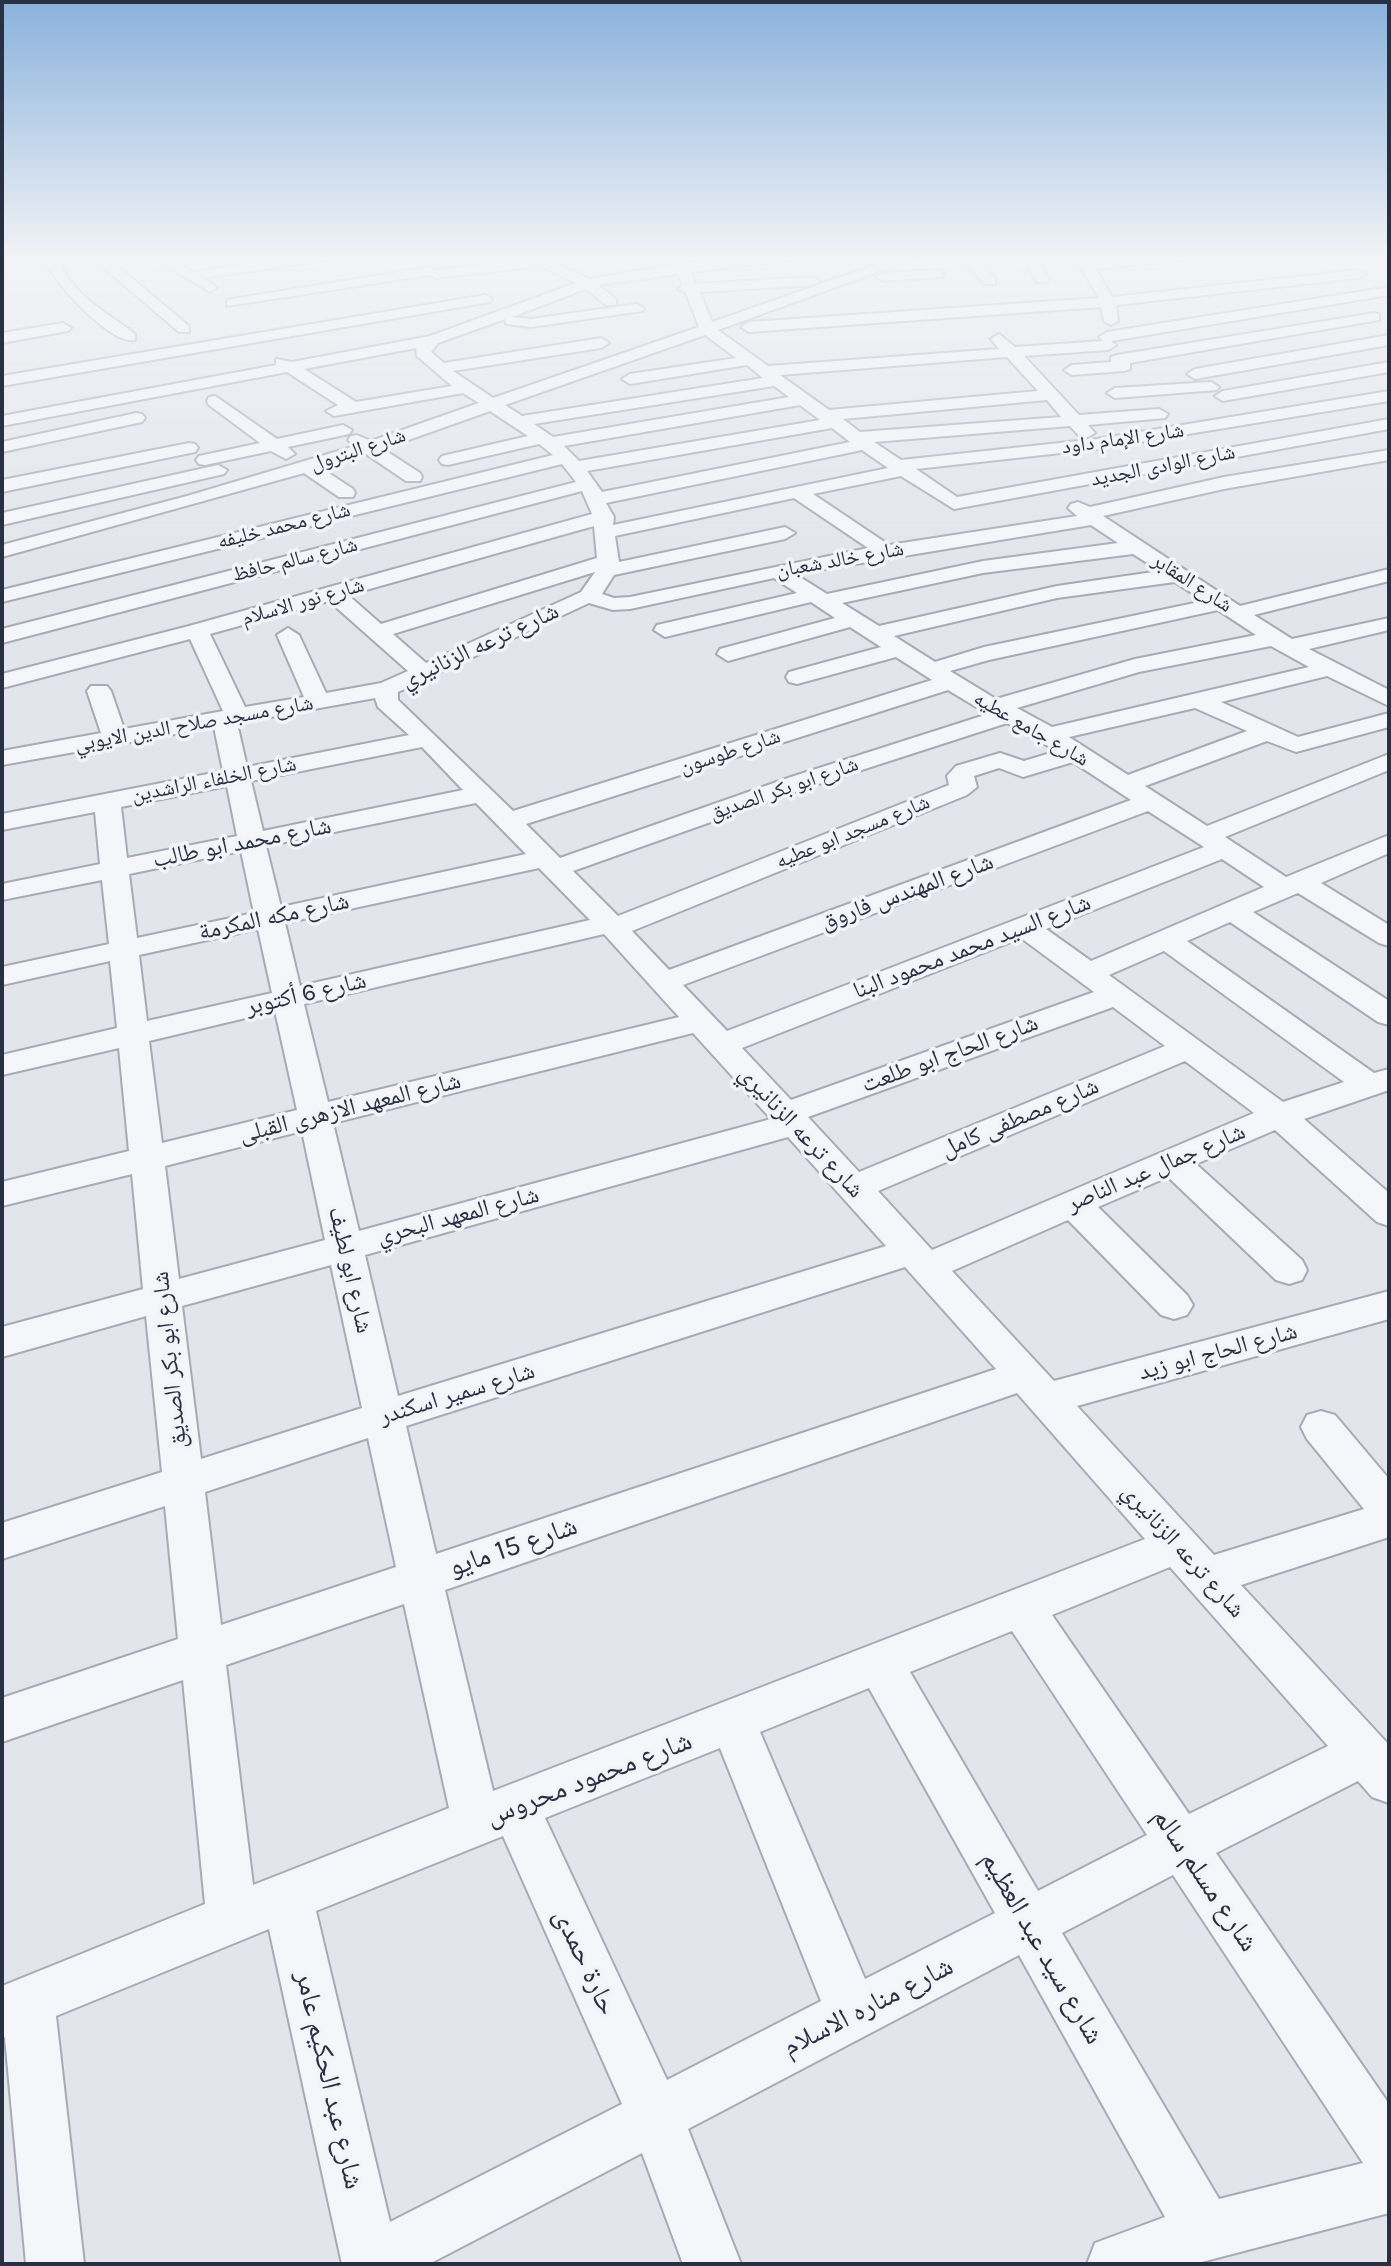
<!DOCTYPE html>
<html>
<head>
<meta charset="utf-8">
<style>
	body { margin:0 }
	#map { position:relative; width:1391px; height:2266px; overflow:hidden; background:#e2e5eb; font-family:Karla,sans-serif }
	canvas { display:block }
	.frame { position:absolute; inset:0; border:4px solid #2a3043; pointer-events:none }
</style>
</head>
<body>
<div id="map">
<canvas width="1391" height="2266"></canvas>
<div class="frame"></div>
</div>
<script>
const ctx = document.querySelector('canvas').getContext('2d');
ctx.lineJoin = 'round';
function strokePath(path, color, width, dash) { ctx.strokeStyle = color; ctx.lineWidth = width; ctx.lineCap = dash ? 'butt' : 'round'; ctx.setLineDash(dash || []); ctx.stroke(path); }
function fillPath(path, color) { ctx.fillStyle = color; ctx.fill(path, 'evenodd'); }
function write(font, color, halo, rows, align = 'center') {
  ctx.font = font + ' Karla,"Noto Naskh Arabic",sans-serif'; ctx.lineWidth = 7; ctx.setLineDash([]); ctx.textBaseline = 'middle'; ctx.strokeStyle = halo; ctx.fillStyle = color; for (const [text, x, y, turn = 0] of rows) {
    ctx.save(); ctx.translate(x, y); ctx.rotate((+turn || 0) * Math.PI / 180); ctx.textAlign = isNaN(turn) ? turn : align; if (halo) ctx.strokeText(text, 0, 0); ctx.fillText(text, 0, 0); ctx.restore();
  }
}
const street = new Path2D(`
	M44,256H58C65,291 109,314 135,334V340C112,346 49,279 44,256Z
	M90,256H105L189,326V332H179Z
	M150,256H167L193,272L300,256H335L328,260L204,278L217,288L210,292Z
	M757,256H799L792,260L691,272L696,284L813,277L820,281L813,285L700,292L712,322L901,256H921L718,330L768,366L999,349L991,339L999,334L1015,347L1103,341L1099,337L1107,332L1389,287V295L1111,341L1116,345L1108,350L1024,356L1079,415L1159,409L1168,414L1165,418L1088,425L1095,433L1086,438L1080,437L1070,426L874,442L901,460L1097,439L1389,391V401L1097,449L916,469L957,497L1389,419V429L954,509L901,476L813,494L889,545L1077,516L1068,508L1071,504L1078,502L1090,507L1224,477L1389,450V460L1224,489L1103,516L1240,606L1389,569V581L1254,615L1292,639L1389,618V630L1309,649L1389,690V706L1327,676L1221,702L1298,737L1389,713V727L1296,752L1267,741L1145,786L1207,826L1389,754V770L1225,837L1286,877L1389,835V853L1321,883L1389,925V946L1379,943L1298,893L1253,912L1389,1001V1025L1378,1022L1230,922L1187,941L1374,1073L1389,1069V1090L1304,1119L1389,1193V1226L1377,1222L1275,1130L1196,1164L1302,1260L1307,1270L1302,1280L1289,1284L1276,1280L1168,1177L1098,1207L1187,1295L1193,1305L1187,1315L1174,1319L1161,1315L1068,1220L952,1271L1054,1381L1389,1291V1319L1077,1406L1214,1555L1364,1509L1307,1439L1301,1427L1307,1415L1321,1411L1335,1415L1389,1479V1537L1241,1585L1389,1745V1803L1372,1797L1358,1781L1216,1853L1389,2104V2213L1194,2264H1087L1095,2243L1165,2217L1019,1955L688,2129L741,2264H683L642,2153L429,2264H342L269,1929L56,2016L84,2264H26L5,2037L2,2038V1986L205,1904L183,1680L2,1742V1698L178,1639L165,1506L2,1559V1523L162,1472L146,1316L2,1357V1327L143,1289L132,1174L2,1206V1182L129,1151L119,1048L2,1075V1055L117,1028L110,961L2,985V967L109,944L102,880L2,900V884L100,864L95,812L2,830V814L223,771L214,727L2,765V751L101,733L87,691L91,686H107L111,691L124,729L223,711L190,639L2,688V674L189,626L592,514L582,491L2,643V629L576,482L562,464L2,602V590L553,455L539,444L448,465L442,464L439,460L442,456L528,436L490,411L383,449L420,473L422,477L420,481H406L366,454L321,468L353,489L355,493L353,497H339L304,473L2,557V545L187,496L355,446L348,440L351,436L357,435L371,441L479,403L463,393L334,416L326,411L338,405L287,372L2,426V416L276,365V359L292,362L430,336L576,283L541,266L436,278L430,275L227,306V300L232,299L430,267L436,270L543,258L589,279L682,263ZM678,274L683,285L678,289L686,293L699,327L493,398L453,371L601,348L609,343L601,338L444,363L431,352L438,343L505,319L506,324L531,327L642,311L644,308L637,304L531,319L512,317L586,289L606,305H616V299L598,285ZM705,335L736,358L630,374L622,379L630,384L747,365L763,378L522,416L505,405ZM416,348L417,356L452,386L356,402L304,369ZM1007,357L1038,391L829,410L780,375ZM774,386L789,397L553,437L534,424ZM1047,400L1061,417L860,432L843,419ZM800,405L820,420L579,461L564,446ZM832,428L850,442L602,492L587,471ZM862,450L888,468L613,525L614,517L606,503ZM794,498L868,548L630,597L614,598L602,594L614,575L785,539L795,533L785,527L619,562L615,536ZM1091,525L1118,543L983,561L827,594L795,574ZM594,526L597,558L381,624L348,595ZM1133,554L1160,571L1057,586L879,626L842,603L983,573ZM595,572L581,592L426,663L393,634ZM774,578L797,593L657,625L654,630L665,637L811,602L835,618L720,649L717,654L728,661L850,627L881,647L789,672L786,677L789,682L797,684L896,657L932,680L513,811L398,700V692L589,603L613,610L630,609ZM1175,582L1204,601L984,647L935,662L894,636L1057,598ZM329,601L408,671L381,683L326,693L299,635L288,628L277,635L304,697L245,707L210,634ZM1218,610L1256,635L1135,659L996,699L950,671L989,660ZM1271,646L1309,667L1052,727L1017,708L1139,672ZM948,690L988,714L791,777L560,858L526,824ZM375,698L378,707L409,735L247,767L237,723ZM1195,708L1247,731L1128,775L1069,737ZM1007,723L1057,751L1024,761L1000,753L956,766L947,776L949,785L618,916L573,871L809,787ZM422,747L463,790L263,831L251,781ZM1073,762L1131,800L669,970L632,931L967,795L977,787L974,776L999,768L1023,777ZM227,786L237,836L127,858L121,807ZM476,803L526,854L281,907L266,846ZM1148,811L1204,847L727,1031L683,985ZM241,851L254,913L137,938L129,874ZM1222,859L1264,887L1091,961L1046,929ZM539,868L590,920L300,986L285,923ZM258,929L272,993L147,1021L139,955ZM604,934L679,1017L328,1102L304,1004ZM1021,938L1094,992L791,1100L742,1048ZM1164,951L1344,1082L1283,1102L1109,975ZM1113,1007L1165,1046L859,1172L808,1117ZM275,1011L297,1110L162,1143L149,1041ZM693,1033L771,1119L359,1231L333,1123ZM1185,1061L1254,1113L932,1250L878,1191ZM302,1131L325,1240L179,1279L165,1166ZM788,1137L886,1246L398,1396L365,1255ZM331,1265L362,1408L201,1459L182,1306ZM905,1267L996,1369L436,1554L406,1426ZM1017,1393L1145,1539L493,1791L445,1590ZM368,1438L396,1567L221,1625L205,1492ZM1170,1567L1328,1746L1189,1814L1052,1615ZM404,1604L449,1808L253,1885L226,1665ZM1012,1631L1147,1835L1038,1891L910,1672ZM869,1688L995,1913L865,1979L760,1732ZM720,1748L821,2001L667,2080L545,1818ZM503,1836L622,2104L390,2222L316,1911ZM1173,1875L1363,2163L1219,2199L1062,1933Z
	M959,256H974L995,278V284H985Z
	M1021,256H1035L1049,279L1047,282H1037Z
	M1074,256H1088L1091,261L1143,256H1189L1182,260L1096,269L1112,297L1359,270L1366,274L1359,278L1116,305L1118,321L1111,325L1104,321L1101,307L749,332L741,327L749,322L1099,298Z
	M937,270L944,274L942,277L884,281L877,277L884,273Z
	M485,295L492,299L490,302L2,386V376Z
	M1374,313L1379,314V320L1130,363V369L1124,371L1072,375L1064,370L1072,365L1111,362V357L1117,355Z
	M63,323L71,328L68,331L2,343V333Z
	M1389,335V345L1195,379L1187,374L1195,369Z
	M1389,362V372L1223,401L1215,396L1223,391Z
	M1211,382L1219,387L1217,390L1115,398L1107,393L1115,388Z
	M215,396L277,439L343,425L352,430L349,434L288,447L295,454L286,459L271,451L205,465L199,464L196,460L199,456L260,443L209,405L207,401L209,397Z
	M136,413L142,414L145,418L142,422L2,452V442Z
	M189,443L195,444L198,448L195,452L2,492V480Z
	M218,465L227,470L224,474L2,525V513Z`);
const farStreetnames = [
	["شارع الإمام داود",1123,439,-8],
	["شارع البترول",358,450,-18],
	["شارع الوادى الجديد",1163,466,-11],
	["شارع محمد خليفه",284,526,-14],
	["شارع سالم حافظ",295,560,-14],
	["شارع خالد شعبان",840,560,-10],
	["شارع المقابر",1192,583,33],
	["شارع نور الاسلام",303,602,-16],
	["شارع مسجد صلاح الدين الايوبي",194,724,-10],
	["شارع جامع عطيه",1031,729,30],
	["شارع طوسون",730,752,-18],
	["شارع الخلفاء الراشدين",214,780,-11],
	["شارع ابو بكر الصديق",784,789,-19],
	["شارع مسجد ابو عطيه",853,832,-22]
];
const streetNames = [
	["شارع ترعه الزنانيري",480,646,-25],
	["شارع محمد ابو طالب",242,843,-11],
	["شارع المهندس فاروق",907,892,-20],
	["شارع مكه المكرمة",274,917,-12],
	["شارع السيد محمد محمود البنا",972,947,-21],
	["شارع 6 أكتوبر",306,994,-13],
	["شارع الحاج ابو طلعت",950,1054,-20],
	["شارع المعهد الازهرى القبلى",350,1108,-14],
	["شارع مصطفى كامل",1020,1118,-23],
	["شارع ترعه الزنانيري",801,1132,47],
	["شارع جمال عبد الناصر",1156,1168,-23],
	["شارع المعهد البحري",458,1216,-15],
	["شارع ابو لطيف",350,1270,77],
	["شارع الحاج ابو زيد",1218,1352,-15],
	["شارع ابو بكر الصديق",170,1360,-96],
	["شارع سمير اسكندر",457,1394,-17],
	["شارع ترعه الزنانيري",1183,1551,48]
];
const nearStreetnames = [
	["شارع 15 مايو",513,1547,-19],
	["شارع محمود محروس",589,1779,-21],
	["شارع مسلم سالم",1205,1880,56],
	["شارع سيد عبد العظيم",1042,1948,60],
	["حارة حمدى",585,1962,65],
	["شارع مناره الاسلام",868,2007,-27],
	["شارع عبد الحكيم عامر",329,2080,77]
];
strokePath(street, '#a7abb5', 4);
fillPath(street, '#f5f6f9');
const sky = ctx.createLinearGradient(0, 0, 0, 573);
sky.addColorStop(0, '#8ab2dc');
sky.addColorStop(0.45, '#f2f3f6');
sky.addColorStop(1, '#f2f3f600');
ctx.fillStyle = sky;
ctx.fillRect(0, 0, 1391, 573);
write('21px', '#2a3043', '#f2f4f8', farStreetnames);
write('24px', '#2a3043', '#f2f4f8', streetNames);
write('28px', '#2a3043', '#f2f4f8', nearStreetnames);
</script>
</body>
</html>
